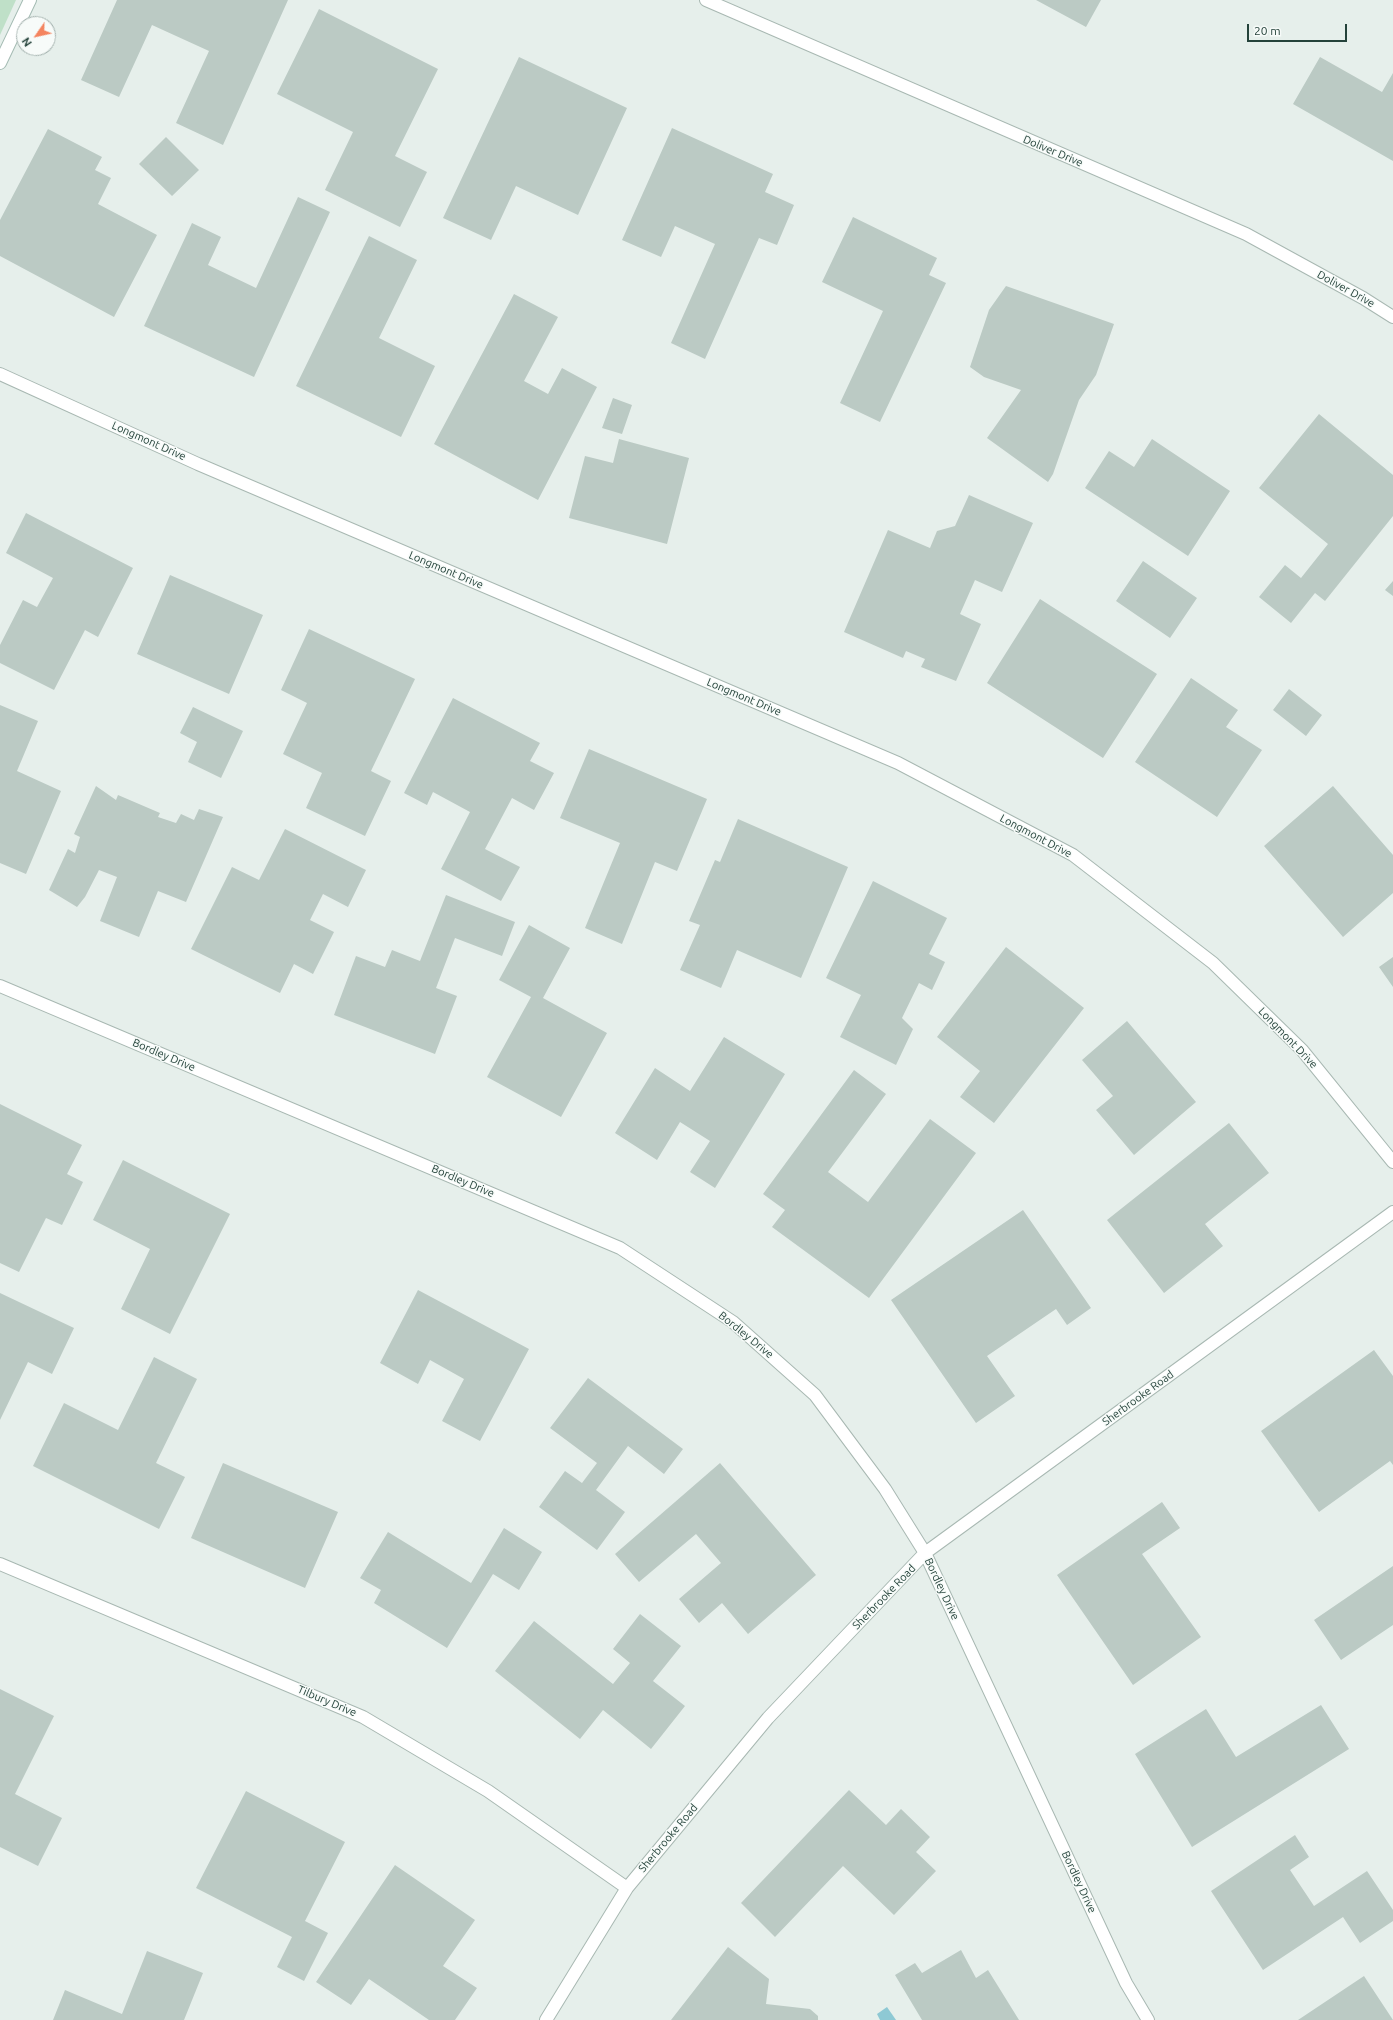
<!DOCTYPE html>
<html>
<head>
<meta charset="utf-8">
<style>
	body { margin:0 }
	#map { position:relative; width:1393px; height:2020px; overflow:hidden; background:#e6efeb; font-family:Ubuntu,sans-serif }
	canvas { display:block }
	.north { position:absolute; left:16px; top:16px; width:40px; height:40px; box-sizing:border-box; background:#f7fbf9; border:1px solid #a3b1ad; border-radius:50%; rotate:236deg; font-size:11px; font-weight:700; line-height:16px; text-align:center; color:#24423a }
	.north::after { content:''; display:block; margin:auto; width:14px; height:18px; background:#f4845f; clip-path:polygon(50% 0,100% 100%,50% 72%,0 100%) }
	.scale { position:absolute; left:1247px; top:24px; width:100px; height:18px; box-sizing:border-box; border:2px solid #24423a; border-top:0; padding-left:5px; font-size:12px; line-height:14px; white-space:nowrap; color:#24423a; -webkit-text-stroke:3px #f7fbf9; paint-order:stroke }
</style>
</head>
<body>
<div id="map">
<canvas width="1393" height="2020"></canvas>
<div class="north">N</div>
<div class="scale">20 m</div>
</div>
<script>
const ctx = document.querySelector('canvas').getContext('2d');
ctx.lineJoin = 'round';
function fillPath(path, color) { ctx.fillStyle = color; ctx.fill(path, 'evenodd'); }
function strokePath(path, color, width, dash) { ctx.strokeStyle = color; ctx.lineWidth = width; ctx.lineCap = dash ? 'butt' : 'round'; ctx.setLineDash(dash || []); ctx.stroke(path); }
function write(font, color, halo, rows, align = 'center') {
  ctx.font = font + ' Ubuntu,sans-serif'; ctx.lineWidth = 3; ctx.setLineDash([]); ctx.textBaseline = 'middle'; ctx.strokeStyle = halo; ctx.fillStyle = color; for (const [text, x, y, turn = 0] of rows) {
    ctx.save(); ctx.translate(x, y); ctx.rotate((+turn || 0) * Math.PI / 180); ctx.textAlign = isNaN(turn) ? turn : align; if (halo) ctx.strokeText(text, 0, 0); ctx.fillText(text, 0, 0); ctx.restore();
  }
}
const green = new Path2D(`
	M0,0H16L0,35Z`);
const water = new Path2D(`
	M887,2007L896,2020H880L877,2014Z`);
const building = new Path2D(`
	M117,0H288L223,145L176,123L209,51L152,25L119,97L81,80Z
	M1036,0H1101L1086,27Z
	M319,9L438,69L395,156L427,172L400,227L325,190L353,132L277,94Z
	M519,57L627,108L578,215L516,186L491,240L443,218Z
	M1320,57L1382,92L1393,73V161L1293,104Z
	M672,128L773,174L765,192L794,205L777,245L759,238L705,359L671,343L715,244L675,226L661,257L622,240Z
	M48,129L102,157L95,170L111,178L98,204L157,235L114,317L0,256V220Z
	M166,137L199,170L172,196L139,164Z
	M298,197L330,212L254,377L144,326L192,223L221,237L208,265L256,288Z
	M853,217L937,258L929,275L946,283L880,422L840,403L883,311L822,282Z
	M369,236L417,260L379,338L435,366L401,437L296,386Z
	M1006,286L1114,324L1096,375L1079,400L1053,474L1048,482L987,438L1021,390L984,377L970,367L989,310Z
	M514,294L558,317L524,381L548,394L562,368L597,387L538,500L434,444Z
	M613,398L632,405L622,434L602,428Z
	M1319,414L1393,475V516L1325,601L1315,593L1291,623L1259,597L1285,565L1301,578L1328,544L1259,488Z
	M619,439L689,458L667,544L569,518L585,456L613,463Z
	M1152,439L1230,491L1188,556L1085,488L1109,451L1134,467Z
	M969,495L1033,523L1002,592L975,580L960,614L981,624L956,681L921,667L925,659L906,651L903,658L844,632L888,530L930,548L937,531L955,526Z
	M26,513L133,568L98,637L85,630L54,690L0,663V645L23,600L37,607L53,578L6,553Z
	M1143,561L1197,598L1170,638L1116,601Z
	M170,575L263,615L229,694L137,654Z
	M1393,581V596L1385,590Z
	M1040,599L1157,674L1103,758L987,683Z
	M309,629L415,679L371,771L391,781L365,836L306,808L322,773L283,754L307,703L281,690Z
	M1191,678L1238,710L1226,727L1262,750L1217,817L1135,762Z
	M1289,689L1322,715L1306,736L1273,710Z
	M453,698L540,743L530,761L554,773L534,810L512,798L485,849L520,867L501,901L441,869L470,812L433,792L427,805L404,793Z
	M0,705L38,721L17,771L61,791L26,874L0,863Z
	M193,707L243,731L221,778L188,762L197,742L180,733Z
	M589,749L707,799L677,871L655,862L622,944L585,928L620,843L560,818Z
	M96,786L116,800L118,795L160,813L158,817L176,823L181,814L194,820L199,809L223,817L186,902L158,891L139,937L100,921L117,877L99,870L85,897L77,907L49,890L68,849L75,853L80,837L74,834Z
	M1333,786L1393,855V893L1343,937L1264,846Z
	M738,819L848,867L801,978L737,950L721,988L680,970L700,925L689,921L715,860L720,862Z
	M285,829L366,870L348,907L323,894L310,920L334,932L313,974L294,964L280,993L191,949L232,867L259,880Z
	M873,881L947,918L929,954L945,962L932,990L919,983L902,1018L913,1029L896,1065L840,1037L861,995L826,978Z
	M446,895L515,922L502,956L455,938L436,988L457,996L435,1054L334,1015L356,956L385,967L392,950L420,961Z
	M529,925L570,948L543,998L607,1033L561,1117L487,1077L531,997L499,980Z
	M1006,947L1084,1008L994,1123L960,1097L980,1071L937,1037Z
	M1393,957V987L1379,967Z
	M1127,1021L1196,1102L1134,1155L1096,1110L1113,1096L1082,1060Z
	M724,1037L785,1074L715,1188L690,1172L710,1141L680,1122L657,1160L615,1133L655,1068L690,1091Z
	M854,1070L886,1094L828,1172L868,1202L930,1119L976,1153L869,1298L772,1227L785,1210L763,1194Z
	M0,1104L82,1145L67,1174L83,1182L62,1225L46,1218L19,1272L0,1263Z
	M1229,1123L1269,1173L1205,1224L1223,1246L1164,1293L1107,1220Z
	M123,1160L230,1214L170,1334L121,1309L150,1249L93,1220Z
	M1023,1210L1091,1308L1067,1325L1056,1309L987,1356L1015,1396L976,1423L891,1300Z
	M418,1290L529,1349L480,1441L442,1421L464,1379L430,1360L418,1384L380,1363Z
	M0,1293L74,1328L52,1374L28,1362L0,1420Z
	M1374,1350L1393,1376V1465L1390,1461L1319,1512L1261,1431Z
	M154,1357L197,1379L156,1463L185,1477L159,1529L33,1466L64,1403L118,1430Z
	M588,1378L683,1449L664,1474L628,1446L596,1490L625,1512L597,1550L539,1507L565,1471L582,1483L597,1463L550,1428Z
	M223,1463L338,1512L305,1588L191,1538Z
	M720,1463L816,1575L748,1634L722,1603L699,1623L679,1599L721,1563L696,1534L639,1582L615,1554Z
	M1162,1502L1180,1528L1142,1554L1201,1637L1133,1685L1057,1575Z
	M504,1528L542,1552L519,1590L493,1574L447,1648L374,1603L381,1590L360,1578L388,1532L471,1583Z
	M1393,1566V1625L1341,1660L1314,1620Z
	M640,1614L681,1646L653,1681L685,1706L651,1749L603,1710L580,1739L495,1671L534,1621L613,1684L630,1663L613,1649Z
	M0,1689L54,1716L15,1794L62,1818L38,1866L0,1847Z
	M1321,1705L1349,1749L1192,1847L1135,1754L1206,1709L1236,1757Z
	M849,1790L886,1825L901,1809L930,1837L916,1852L936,1871L894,1915L843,1866L775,1937L741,1903Z
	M246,1791L345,1842L305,1921L328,1933L304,1981L277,1967L292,1937L196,1888Z
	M1295,1835L1309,1857L1290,1870L1314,1906L1367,1871L1393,1910V1921L1360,1943L1343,1917L1263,1970L1211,1891Z
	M395,1865L475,1920L443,1966L477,1988L455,2020H429L369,1979L351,2005L316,1982Z
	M728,1947L769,1979L766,2004L810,2009L818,2016V2020H671Z
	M961,1950L976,1978L988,1970L1019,2020H922L895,1975L915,1963L922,1973Z
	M147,1951L203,1973L184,2020H53L65,1990L122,2014Z
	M1364,1976L1393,2020H1298Z`);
const street = new Path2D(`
	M706,0L1246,234L1363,298L1393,317
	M0,374L198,464L898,763L1073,855L1213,963L1302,1050L1393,1162
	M0,986L620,1248L733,1322L815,1395L885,1489L925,1553L1126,1983L1148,2020
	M0,1564L363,1717L488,1791L627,1888
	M546,2020L627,1888L768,1718L925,1553L1393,1212`);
const secondary = new Path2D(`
	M0,63L30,0`);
const streetNames = [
	["Doliver Drive",1053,151,23],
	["Doliver Drive",1346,289,29],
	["Longmont Drive",149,441,24],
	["Longmont Drive",446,570,23],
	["Longmont Drive",744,697,23],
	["Longmont Drive",1036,836,28],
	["Longmont Drive",1288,1038,46],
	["Bordley Drive",164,1055,23],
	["Bordley Drive",463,1181,23],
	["Bordley Drive",746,1335,39],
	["Sherbrooke Road",1138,1398,-36],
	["Bordley Drive",942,1589,65],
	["Sherbrooke Road",884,1597,-46],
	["Tilbury Drive",327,1701,23],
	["Sherbrooke Road",668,1838,-50],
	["Bordley Drive",1079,1882,65]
];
fillPath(green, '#bfe0c8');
fillPath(water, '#8ec9d4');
fillPath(building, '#bbcac4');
strokePath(street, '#a8b8b2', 14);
strokePath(secondary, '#a4bbb3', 14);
strokePath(street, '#fff', 12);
strokePath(secondary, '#fff', 12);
write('11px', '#24423a', '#f7fbf9', streetNames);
</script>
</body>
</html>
